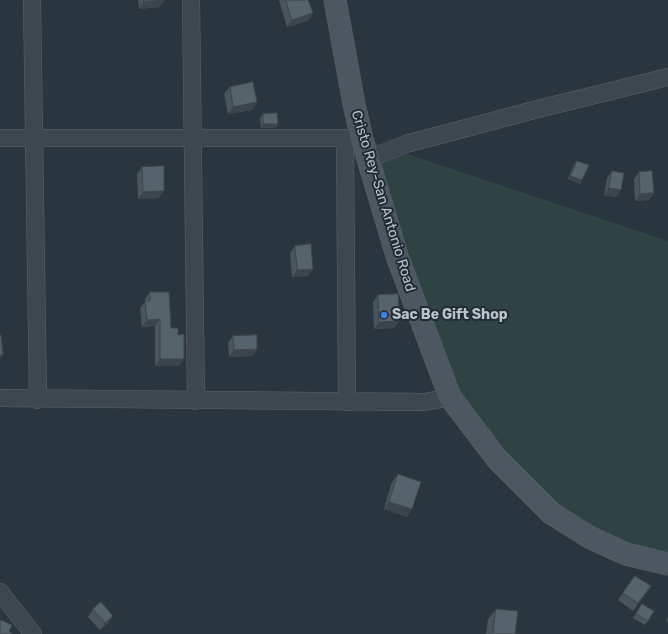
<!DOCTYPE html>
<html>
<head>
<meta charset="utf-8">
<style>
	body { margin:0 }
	canvas { display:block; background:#2a363f }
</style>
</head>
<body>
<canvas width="668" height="634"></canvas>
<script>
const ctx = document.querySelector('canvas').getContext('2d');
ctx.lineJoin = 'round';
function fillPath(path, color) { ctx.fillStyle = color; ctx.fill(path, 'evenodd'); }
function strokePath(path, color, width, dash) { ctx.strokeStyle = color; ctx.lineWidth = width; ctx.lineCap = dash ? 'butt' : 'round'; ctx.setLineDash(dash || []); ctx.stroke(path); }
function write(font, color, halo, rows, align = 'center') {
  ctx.font = font + ' Rubik,sans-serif'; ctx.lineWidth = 4; ctx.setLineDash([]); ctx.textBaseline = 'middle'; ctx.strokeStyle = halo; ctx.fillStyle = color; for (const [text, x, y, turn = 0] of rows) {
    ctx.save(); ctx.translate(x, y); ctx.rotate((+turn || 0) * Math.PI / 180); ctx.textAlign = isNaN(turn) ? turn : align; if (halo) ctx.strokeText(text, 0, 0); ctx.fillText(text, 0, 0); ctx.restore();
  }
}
const green = new Path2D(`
	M362,139L668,241V564L589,537L450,397Z`);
const minor = new Path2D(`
	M32,0L38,400
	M191,0L196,401
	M0,138H345
	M368,159L406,144L534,110L668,77
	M0,398L425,402L450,397
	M347,402L345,138L355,139
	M0,592L33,634`);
const secondary = new Path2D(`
	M335,0L354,104L362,139L397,256L450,397L497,459L551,513L589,537L626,554L668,564`);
const wall = new Path2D(`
	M138,0H164L159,7L139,9Z
	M279,0H308L313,13L308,21L287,27Z
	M230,87L257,102L252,110L228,114L224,94Z
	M263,114L278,124L276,128H261L260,118Z
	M577,161L582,180L580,184L568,179L574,164Z
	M142,167L159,198L138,199L137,174Z
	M612,171L621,190L616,197L604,195L607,178Z
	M639,172L649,200L635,201L634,179Z
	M295,246L308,276L292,277L290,253Z
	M150,292L171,328L179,366H155V326L142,327L140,308L145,302V299Z
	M378,295L394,328L374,329L373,302Z
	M233,336L257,349L252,356L229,357L228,343Z
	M398,474L412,509L407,517L384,509L392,482Z
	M635,576L651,586L633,611L618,600Z
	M642,604L648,621L645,625L633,618Z
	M93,609L113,616L108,623L100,630L88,617Z
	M496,609L515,634H486L488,619Z
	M668,617V622L666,621Z`);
const shadedWall = new Path2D(`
	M164,0L159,7L139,9L144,2Z
	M313,13L308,21L287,27L292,20Z
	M257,102L252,110L228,114L233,107Z
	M263,124H278L276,128H261Z
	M571,176L582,180L580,184L568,179Z
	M609,188L621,190L616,197L604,195Z
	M164,191L159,198L138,199L143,192Z
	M654,193L649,200L635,201L640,194Z
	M313,269L308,276L292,277L297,270Z
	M160,319L155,326L142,327L147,320Z
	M400,321L394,328L374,329L379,322Z
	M257,349L252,356L229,357L234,350Z
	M0,355H3L0,359Z
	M160,359H184L179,366H155Z
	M389,502L412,509L407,517L384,509Z
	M113,616L108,623L100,630L105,623Z`);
const building = new Path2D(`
	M144,0H164L144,2Z
	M286,0H308L313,13L292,20Z
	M253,82L257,102L233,107L230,87Z
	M277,113L278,124H263V114Z
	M577,161L589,165L582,180L571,176Z
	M164,166V191L143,192L142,167Z
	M612,171L624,173L621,190L609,188Z
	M652,171L654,193L640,194L639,172Z
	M311,244L313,269L297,270L295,246Z
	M150,292H169L171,328H178V335L184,334V359H160V319L147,320L145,301H150Z
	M398,294L400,321L379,322L378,295Z
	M0,335H1L3,355H0Z
	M257,335V349L234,350L233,336Z
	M398,474L421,482L412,509L389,502Z
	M635,576L651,586L638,603L623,593Z
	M101,602L113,616L105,623L93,609Z
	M642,604L654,611L648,621L636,614Z
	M496,609L518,611L515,634H493Z
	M1,620L12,625L9,631L13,634H0V622Z`);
const markers = [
	[384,315,4,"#3f7fe0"]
];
const streetNames = [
	["Cristo Rey-San Antonio Road",383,201,73]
];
const poiNames = [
	["Sac Be Gift Shop",392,315]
];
fillPath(green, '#2f4442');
strokePath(minor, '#5b656d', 18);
strokePath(secondary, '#5b656d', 23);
strokePath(minor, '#3e474f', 17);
strokePath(secondary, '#4c5762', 22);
fillPath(wall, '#49555d');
fillPath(shadedWall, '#3c454c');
fillPath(building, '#55636c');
strokePath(building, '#3c454c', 1);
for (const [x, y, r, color] of markers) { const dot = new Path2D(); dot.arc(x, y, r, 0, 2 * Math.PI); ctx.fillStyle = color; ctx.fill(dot); strokePath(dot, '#222c35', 1.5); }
write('14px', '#bac2ca', '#222c35', streetNames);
write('bold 14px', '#bac2ca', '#222c35', poiNames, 'left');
</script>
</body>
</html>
